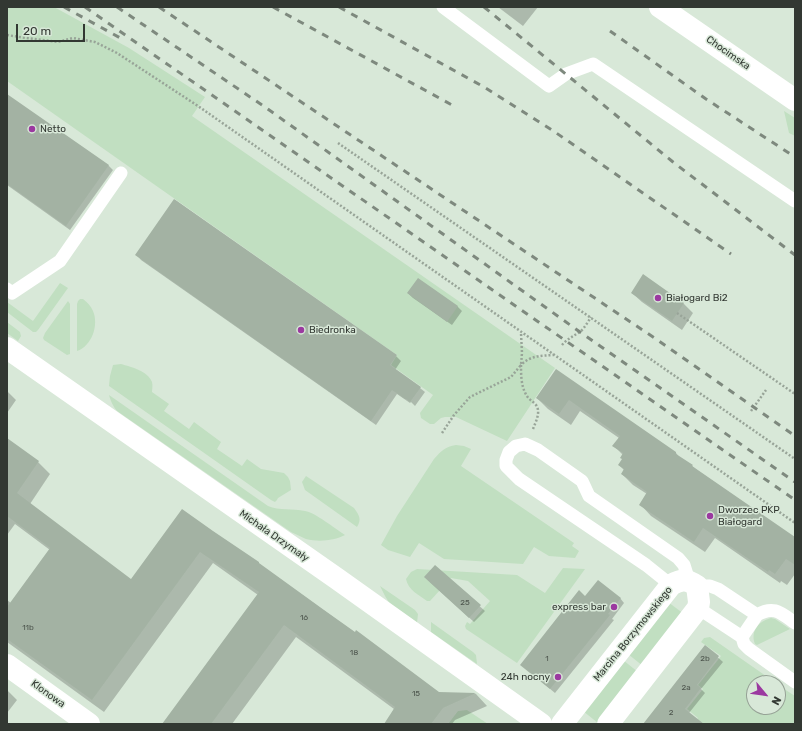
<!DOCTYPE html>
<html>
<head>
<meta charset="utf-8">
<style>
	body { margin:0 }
	#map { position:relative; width:802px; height:731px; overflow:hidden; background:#d8e8d8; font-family:Rubik,sans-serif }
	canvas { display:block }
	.frame { position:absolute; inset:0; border:8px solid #323832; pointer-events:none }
	.north { position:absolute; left:746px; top:675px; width:40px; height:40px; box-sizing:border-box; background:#d8e8d8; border:1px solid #96a296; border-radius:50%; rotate:119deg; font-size:11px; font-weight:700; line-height:16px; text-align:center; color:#323832 }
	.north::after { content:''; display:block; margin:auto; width:14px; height:18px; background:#9b39a0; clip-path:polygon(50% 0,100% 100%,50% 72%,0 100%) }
	.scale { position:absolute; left:16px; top:24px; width:69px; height:18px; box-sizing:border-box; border:2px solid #323832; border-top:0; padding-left:5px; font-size:12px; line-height:14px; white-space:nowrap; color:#323832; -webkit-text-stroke:3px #d8e8d8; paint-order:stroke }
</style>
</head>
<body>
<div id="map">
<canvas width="802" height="731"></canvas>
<div class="frame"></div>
<div class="north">N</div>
<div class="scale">20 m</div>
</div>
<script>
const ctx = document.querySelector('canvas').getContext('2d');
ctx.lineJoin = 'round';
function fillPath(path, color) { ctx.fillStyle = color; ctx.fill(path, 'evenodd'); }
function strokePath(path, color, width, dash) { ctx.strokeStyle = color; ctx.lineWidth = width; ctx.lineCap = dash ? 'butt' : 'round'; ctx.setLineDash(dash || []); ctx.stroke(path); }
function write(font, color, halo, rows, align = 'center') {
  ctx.font = font + ' Rubik,sans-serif'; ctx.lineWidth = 3; ctx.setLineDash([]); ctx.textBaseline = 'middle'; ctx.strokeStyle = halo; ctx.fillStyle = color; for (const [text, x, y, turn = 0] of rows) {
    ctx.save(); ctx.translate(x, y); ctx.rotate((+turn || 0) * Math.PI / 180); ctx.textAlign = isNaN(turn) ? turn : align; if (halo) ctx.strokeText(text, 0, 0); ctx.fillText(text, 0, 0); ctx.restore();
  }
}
const green = new Path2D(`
	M7,7H54L129,48L205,97L192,116L555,368L507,441L456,417H445L441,418L434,424H430L421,418L420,413L433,395L391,365L397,355L7,81Z
	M784,111L795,118V136L789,133Z
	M60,283L68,288L38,330L36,332H33L7,312V302L33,321Z
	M80,299H83C87,302 91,306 93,311C99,325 92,346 77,351V304L78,301Z
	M68,301L70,304V354L67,355L44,340L43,338L45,333Z
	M7,322L20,332L21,336L18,341L7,333Z
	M121,364C131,367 148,371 152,382C153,386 152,389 152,392L169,404L164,411L189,429L194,422L221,442L217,449L242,466L247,459L261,469L284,473L288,477L290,481L291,490L278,498L277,500L275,502L271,500L109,386L110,376L113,365Z
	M109,395L268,506C279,511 293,508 305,511C316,513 334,528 345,535C334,541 318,542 306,539C301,537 296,534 291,532L117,411C113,406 111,402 109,395Z
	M456,445L464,446L471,449L461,466L574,543L572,546L579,551L575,558L549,556L534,547L523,564L444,559L419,543L410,557L388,550L381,545L397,516L434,459C442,450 445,447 456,445Z
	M306,476L354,508C359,515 362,519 357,527L305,490L302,482Z
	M563,568L585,569L517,663L466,629L465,626L467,622L470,624L490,601L468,581L451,578L430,601H427C419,595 408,590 406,579L411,572L417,569L517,575L545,593Z
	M380,586L415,610L418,614L417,623L390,604L385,596Z
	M668,602L684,614L643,666L628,654Z
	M771,618L775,619L790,629L757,645L755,644C750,631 759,621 771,618Z
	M431,622L473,652L476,655L477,664L431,632Z
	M710,637L776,683H754V707H778V685L795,696V724H694L698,718L687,709L703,689L698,685L721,656L701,642L704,638Z
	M623,660L638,672L598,723L583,711Z
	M467,710L488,724H448L458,711Z`);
const shadow = new Path2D(`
	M498,7H538L523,26Z
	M7,95L108,165L113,170L70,230L7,185Z
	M175,200L396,356L401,361L395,370L420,388L425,392L415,406L411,402L410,403L397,394L376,425L141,260L137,255Z
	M408,293L457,306L462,311L452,325L413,298Z
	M632,293L684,304L693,313L682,330L642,302Z
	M556,370L676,453L681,459L692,466L697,470L795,538V574L787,585L781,581L780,583L715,538L705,552L651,516L640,504L647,494L633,485L622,474L624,470L619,465L623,459V455L614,446L619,438L580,411L571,425L548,409L537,398Z
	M7,391L16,400L7,413Z
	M7,440L38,462L50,474L30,504L131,581L182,510L262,566L439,693L476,694L487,706L455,720L452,724H386L394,709L296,637L232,724H163L258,595L213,563L104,712L7,642V600L11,603L50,550L15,524L7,535Z
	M435,566L485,611L474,622L430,582Z
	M586,597L620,598L624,603L612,619L614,620L555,693L526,669Z
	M705,646L723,662L701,689L705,693L689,713L700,724H644Z
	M7,690L17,700L7,713Z`);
const building = new Path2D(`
	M7,94L109,165L66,226L7,184Z
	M174,199L397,355L390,365L421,387L410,402L406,399H405L392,390L371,421L135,255Z
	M643,274L684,303L672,321L631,293Z
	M418,278L458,306L447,322L407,293Z
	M556,369L676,452V454L693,465L692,466L795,537V565L786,559L775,574L769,570L768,572L703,528L694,542L639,505L647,492L621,474L624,469L618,465L622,459L620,458L623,453L612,446L620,436L569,400L559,414L536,398Z
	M7,438L39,461L17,493L131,579L182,509L213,531L259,562V563L324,610L355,632L356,630L439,692L476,693L443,708L431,724H384L395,707L284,625L211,724H162L259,592L200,552L92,700L7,639V607L50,548L7,516Z
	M435,565L481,605L469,618L424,577Z
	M598,580L621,598L608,614L610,615L550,689L520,665L579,590L585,596Z
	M705,645L719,656L697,685L701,688L685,709L704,724H643Z`);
const path = new Path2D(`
	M7,35L26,38L58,42L73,38L95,42L117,53L198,106L795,523
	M338,143L795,459
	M677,313L795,394
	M562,345C567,339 574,336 581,331C585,327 588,322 591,317
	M751,411L766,390
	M533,429C536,421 541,412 536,405C533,401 529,400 527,396C521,387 521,375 521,365C531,355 541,356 554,355
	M442,433L454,415L470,397L511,377L521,365L522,353L521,333`);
const lane = new Path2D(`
	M443,7L549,86L566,74L593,64L795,201
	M7,289L12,293L60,261L121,173
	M671,585L646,565L519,479L506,466V460L509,452L516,446L525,444L538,450L582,481L589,496L678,558L684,565L689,581
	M697,586H710L718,589L757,615C774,605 781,613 795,623
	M698,608L742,637L744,644L749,649L795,682
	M742,637L757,615`);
const street = new Path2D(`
	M660,7L795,100
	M7,348L336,578L541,724
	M7,665L89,724
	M562,724L671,585C682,579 687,579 697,586L699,602L698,608L608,724`);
const rail = new Path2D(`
	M64,7L124,40
	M85,7L795,500
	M117,7L265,107L580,332L795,482
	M159,7L659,341L795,436
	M273,7L452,105
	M339,7L484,87L552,130L731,254
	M484,7L673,162L795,255
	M610,31L706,99L795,157`);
const markers = [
	[32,129,4,"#9b39a0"],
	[658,298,4,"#9b39a0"],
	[301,330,4,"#9b39a0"],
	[710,516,4,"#9b39a0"],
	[614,607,4,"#9b39a0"],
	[558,677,4,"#9b39a0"]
];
const numberNames = [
	["25",465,603],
	["16",304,618],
	["11b",28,628],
	["18",354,653],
	["1",547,659],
	["2b",705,659],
	["2a",686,688],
	["15",416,694],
	["2",671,713]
];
const streetNames = [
	["Chocimska",728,53,35],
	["Michała Drzymały",274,536,35],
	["Marcina Borzymowskiego",633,634,-51],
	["Klonowa",48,694,36]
];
const poiNames = [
	["Netto",40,129],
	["Białogard Bi2",666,298],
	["Biedronka",309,330],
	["Dworzec PKP",718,510],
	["Białogard",718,522],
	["express bar",606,607,"right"],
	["24h nocny",550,677,"right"]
];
fillPath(green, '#c1dfc1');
fillPath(shadow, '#0003');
fillPath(building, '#a3b2a3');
strokePath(path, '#98a498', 2.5, [2, 2]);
strokePath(lane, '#fff', 13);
strokePath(street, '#fff', 22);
strokePath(rail, '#7e897e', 3, [7, 7]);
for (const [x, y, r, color] of markers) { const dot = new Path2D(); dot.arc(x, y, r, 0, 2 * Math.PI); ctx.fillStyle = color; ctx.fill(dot); strokePath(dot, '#d8e8d8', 1.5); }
write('8px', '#4e564e', null, numberNames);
write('10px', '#323832', '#d8e8d8', streetNames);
write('10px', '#323832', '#d8e8d8', poiNames, 'left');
</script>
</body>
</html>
